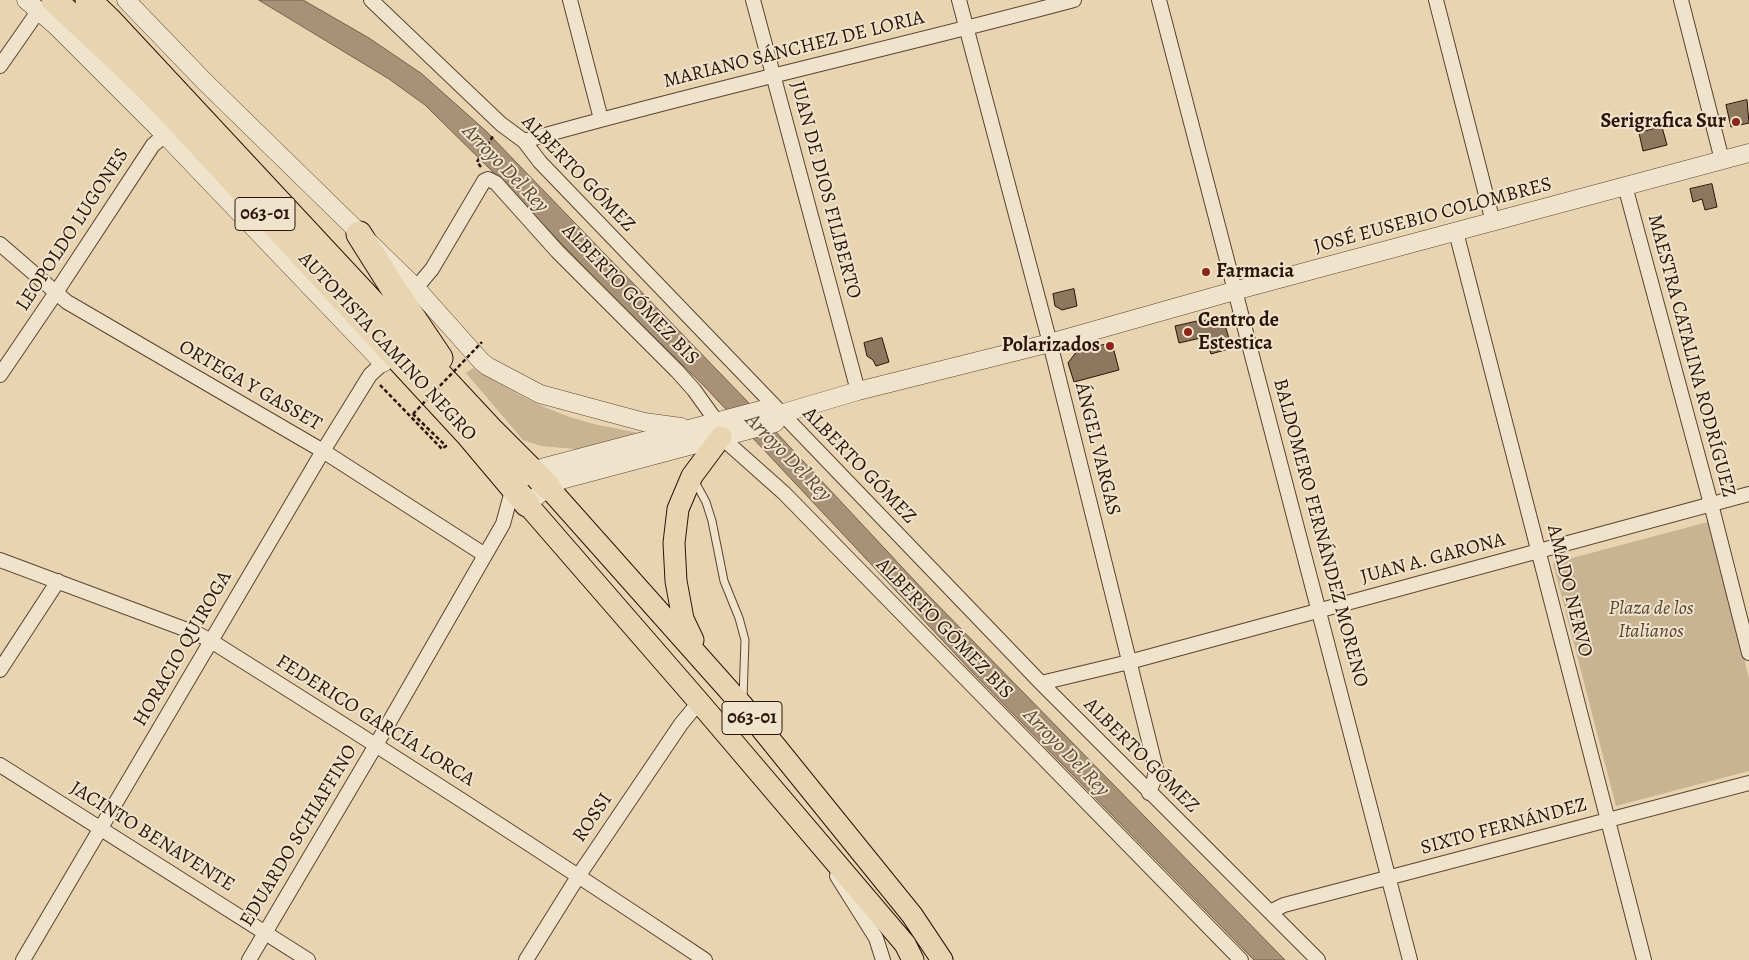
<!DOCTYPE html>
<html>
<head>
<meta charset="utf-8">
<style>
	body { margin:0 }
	canvas { display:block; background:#e8d4b0 }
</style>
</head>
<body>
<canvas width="1749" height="960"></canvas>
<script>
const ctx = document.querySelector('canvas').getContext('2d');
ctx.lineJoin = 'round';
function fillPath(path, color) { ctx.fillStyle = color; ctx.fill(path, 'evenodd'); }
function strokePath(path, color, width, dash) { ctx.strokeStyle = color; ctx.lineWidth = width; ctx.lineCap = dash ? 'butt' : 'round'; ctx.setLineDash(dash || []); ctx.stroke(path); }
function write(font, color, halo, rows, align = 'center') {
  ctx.font = font + ' Alegreya,serif'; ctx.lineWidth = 4; ctx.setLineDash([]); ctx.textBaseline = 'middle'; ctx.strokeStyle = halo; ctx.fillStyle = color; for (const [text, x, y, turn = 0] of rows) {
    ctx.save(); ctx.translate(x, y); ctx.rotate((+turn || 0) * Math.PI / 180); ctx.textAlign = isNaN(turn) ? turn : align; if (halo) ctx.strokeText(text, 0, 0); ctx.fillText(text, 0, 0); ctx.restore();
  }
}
const green = new Path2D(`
	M473,368C501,384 529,402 559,413C586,424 615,428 643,434L576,449L541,446L523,440L466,373Z
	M1708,522L1749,678V771L1616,806L1553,563Z`);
const water = new Path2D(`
	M259,0H303L369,38L422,74L486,131L747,401L928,595L1285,960H1254L973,673L705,387L603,287L494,173L425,105L389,79Z`);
const building = new Path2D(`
	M1747,100L1749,123L1731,127L1726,105Z
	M1662,127L1667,145L1643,151L1639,133Z
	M1712,184L1717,207L1705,210L1702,199L1693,202L1690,189Z
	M1074,289L1077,306L1062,310L1055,306L1053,294Z
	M1215,317L1224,322L1232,348L1211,354L1205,337L1179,343L1175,326L1197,321V323Z
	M882,338L889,362L876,366L873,360L867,356L864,343Z
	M1112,343L1119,370L1074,382L1068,363L1077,351Z`);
const path = new Path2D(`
	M481,167L477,162L493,136
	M380,385L442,449L446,446L413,414`);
const service = new Path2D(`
	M694,480L706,502L712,521L724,581L739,618L745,640L743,698`);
const minor = new Path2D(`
	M371,0L501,124L524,141L540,162L1041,683L1318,960
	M570,0L601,119
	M753,0L858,391
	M959,0L1050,343L1156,769L1154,780L1149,793
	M1159,0C1242,320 1329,639 1410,960
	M1436,0L1493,222
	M1681,0L1722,160
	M0,66L39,10
	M524,141C706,89 891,49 1074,0
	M1625,186L1711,504L1749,653
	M1456,232L1644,960
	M0,244L67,302L323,451L485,555
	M416,288L432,269L484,181L488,179L496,183L557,251L677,371L694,390L717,422
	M0,375L55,294L153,145L165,135
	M721,437L784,493L1241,960
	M0,560L198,634L211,641C377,745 542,851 705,960
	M0,670L58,581
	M1041,683L1129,662L1749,494
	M0,765L308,960
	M837,876L876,938L883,960
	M1270,912L1284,905L1749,783
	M23,960L323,451L370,375L383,363
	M249,960L376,745L503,524L513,487
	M526,960L579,875L681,724L699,702`);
const tertiary = new Path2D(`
	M26,0L56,26L165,135L383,363
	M126,0L205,82L416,288L481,361L487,366L540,394L644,422L681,427
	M524,477L531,472L545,467L761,410L780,414L858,391L1050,343L1234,291L1749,153
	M527,504L548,487L561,480L775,423L780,414`);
const primary = new Path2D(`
	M548,487L743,706L912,915L942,960
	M527,504L699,702L905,944L913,960
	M693,640L683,619L676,581L674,543L678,509L692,476L721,437`);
const motorway = new Path2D(`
	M54,0L150,90L468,434L527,504
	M88,0L109,20L490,429L548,487
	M359,234L393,288L440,358`);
const pathBridge = new Path2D(`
	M413,414L482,342`);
const markers = [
	[1736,122,5,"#8f2418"],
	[1206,272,5,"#8f2418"],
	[1188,332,5,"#8f2418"],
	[1110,346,5,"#8f2418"]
];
const shields = [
	[265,214,60],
	[752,718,60]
];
const shieldNames = [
	["063-01",265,214],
	["063-01",752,718]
];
const streetNames = [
	["MARIANO SÁNCHEZ DE LORIA",794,50,-14],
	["ALBERTO GÓMEZ",578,174,46],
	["JUAN DE DIOS FILIBERTO",825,190,75],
	["JOSÉ EUSEBIO COLOMBRES",1433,216,-15],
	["LEOPOLDO LUGONES",73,230,-57],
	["ALBERTO GÓMEZ BIS",630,295,46],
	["AUTOPISTA CAMINO NEGRO",387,347,47],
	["MAESTRA CATALINA RODRÍGUEZ",1691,356,75],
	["ORTEGA Y GASSET",250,386,30],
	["ÁNGEL VARGAS",1097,449,76],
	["ALBERTO GÓMEZ",859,466,46],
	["BALDOMERO FERNÁNDEZ MORENO",1320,533,75],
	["JUAN A. GARONA",1433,559,-15],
	["AMADO NERVO",1569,591,76],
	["ALBERTO GÓMEZ BIS",944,629,46],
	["HORACIO QUIROGA",183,649,-60],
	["FEDERICO GARCÍA LORCA",375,721,32],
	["ALBERTO GÓMEZ",1141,756,45],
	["ROSSI",593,818,-56],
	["SIXTO FERNÁNDEZ",1504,827,-15],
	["EDUARDO SCHIAFFINO",299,836,-59],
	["JACINTO BENAVENTE",152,837,32]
];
const poiNames = [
	["Serigrafica Sur",1726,122],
	["Farmacia",1216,272,"left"],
	["Centro de",1198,321,"left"],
	["Estestica",1198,344,"left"],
	["Polarizados",1100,346]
];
const parkNames = [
	["Plaza de los",1651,609],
	["Italianos",1651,632]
];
const waterNames = [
	["Arroyo Del Rey",505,169,46],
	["Arroyo Del Rey",788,458,46],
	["Arroyo Del Rey",1066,753,46]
];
fillPath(green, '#c8b393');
fillPath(water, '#a89277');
strokePath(water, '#765f4b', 1);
fillPath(building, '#8e775f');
strokePath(building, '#2c1308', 1);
strokePath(service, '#5b4332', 9);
strokePath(minor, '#5b4332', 16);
strokePath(tertiary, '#5b4332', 19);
strokePath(primary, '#2c1308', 23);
strokePath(motorway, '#2c1308', 27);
strokePath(path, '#2c1308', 2.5, [4, 2.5]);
strokePath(service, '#f0e3cc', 7);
strokePath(minor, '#f0e3cc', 14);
strokePath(tertiary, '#f0e3cc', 18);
strokePath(primary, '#e8d4b0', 21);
strokePath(motorway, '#e8d4b0', 25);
strokePath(pathBridge, '#2c1308', 2.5, [4, 2.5]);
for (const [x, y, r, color] of markers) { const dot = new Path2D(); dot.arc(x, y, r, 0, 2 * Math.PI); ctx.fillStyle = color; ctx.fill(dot); strokePath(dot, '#f0e3cc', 2); }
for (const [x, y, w] of shields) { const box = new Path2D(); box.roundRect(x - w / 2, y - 16.5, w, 33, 4); ctx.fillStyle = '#f0e3cc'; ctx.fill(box); strokePath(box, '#2c1308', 1); }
write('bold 19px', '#2c1308', null, shieldNames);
write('20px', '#2c1308', '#f0e3cc', streetNames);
write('bold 20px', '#2c1308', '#f0e3cc', poiNames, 'right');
write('italic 20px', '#5b4332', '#f0e3cc', parkNames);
write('italic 21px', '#5e4634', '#f0e3cc', waterNames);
</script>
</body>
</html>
